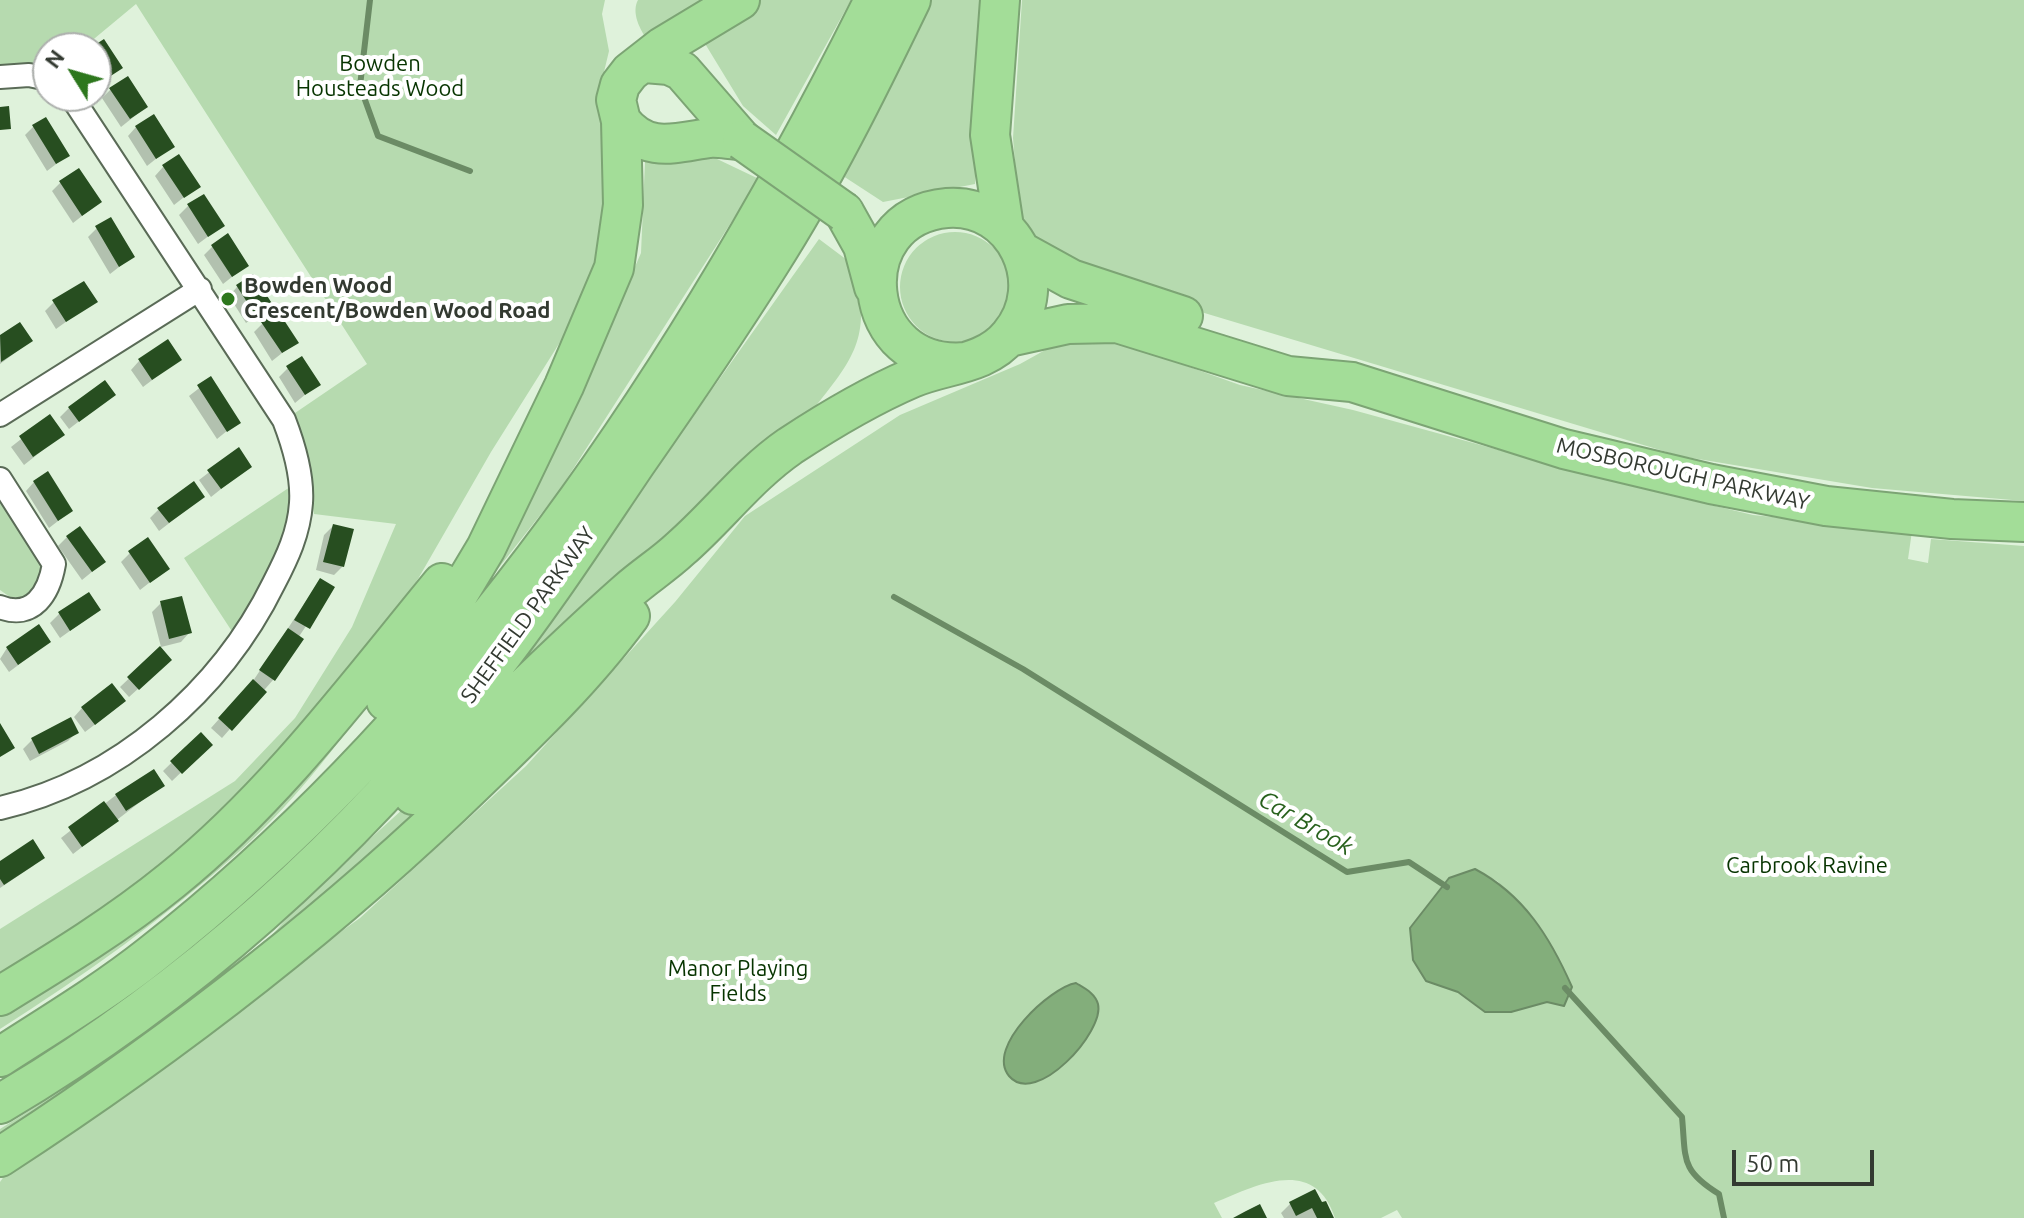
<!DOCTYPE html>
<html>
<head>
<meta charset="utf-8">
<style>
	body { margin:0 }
	#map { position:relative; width:2024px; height:1218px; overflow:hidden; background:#dff2db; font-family:Ubuntu,sans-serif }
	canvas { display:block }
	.north { position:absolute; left:32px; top:32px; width:80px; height:80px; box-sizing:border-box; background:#fff; border:2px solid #adb0ad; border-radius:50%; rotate:307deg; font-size:22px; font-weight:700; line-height:32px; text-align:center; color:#333a31 }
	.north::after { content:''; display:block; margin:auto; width:28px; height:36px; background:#2d771d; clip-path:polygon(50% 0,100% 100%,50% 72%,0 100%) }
	.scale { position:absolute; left:1732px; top:1150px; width:142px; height:36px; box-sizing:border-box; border:4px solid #333a31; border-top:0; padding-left:10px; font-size:24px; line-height:28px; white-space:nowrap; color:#333a31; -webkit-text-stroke:6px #fff; paint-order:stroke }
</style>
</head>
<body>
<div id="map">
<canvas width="2024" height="1218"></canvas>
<div class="north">N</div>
<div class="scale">50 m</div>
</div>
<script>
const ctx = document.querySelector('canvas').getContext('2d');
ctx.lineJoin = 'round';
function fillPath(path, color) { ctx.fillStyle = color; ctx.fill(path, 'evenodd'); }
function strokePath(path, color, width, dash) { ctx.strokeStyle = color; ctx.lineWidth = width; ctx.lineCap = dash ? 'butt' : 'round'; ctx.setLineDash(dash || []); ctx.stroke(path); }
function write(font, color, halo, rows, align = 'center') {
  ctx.font = font + ' Ubuntu,sans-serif'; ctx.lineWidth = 8; ctx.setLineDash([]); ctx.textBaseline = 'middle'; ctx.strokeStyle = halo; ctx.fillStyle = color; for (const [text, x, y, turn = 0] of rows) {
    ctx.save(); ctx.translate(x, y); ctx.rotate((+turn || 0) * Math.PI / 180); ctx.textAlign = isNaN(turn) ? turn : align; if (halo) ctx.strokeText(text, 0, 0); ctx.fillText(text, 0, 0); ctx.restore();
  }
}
const green = new Path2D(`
	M0,0H605L602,14L609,51L598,97L609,183L589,296L491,452L418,579L359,662L304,731L146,884L0,981V929L235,781L295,718L352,627L396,524L314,514L295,413L367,364L136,4L83,48H48V64L0,65Z
	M638,0H708L644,35C638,25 632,11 638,0Z
	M760,0H851L776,135L743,106L704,42Z
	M927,0H988L975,184L883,202L840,174Z
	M1022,0H2024V501L1872,488L1680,456L1108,284L1044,249L1019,215L1013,138Z
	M679,155L715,158L759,179L559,491L479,593L575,404L641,253L645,162Z
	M900 287a55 55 0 1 1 110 0a55 55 0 1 1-110 0Z
	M819,239L855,266C870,335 858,354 815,407L525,666L521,658Z
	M1056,344H1125L1240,385L1353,410L1623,484L1753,515L1912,531L1908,559L1928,563L1931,539L2024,546V1218H1402L1397,1210L1381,1218H1335C1315,1156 1258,1184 1214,1203L1222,1218H0V1182L7,1172L360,918L526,766L675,602L745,516L900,415L1020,364ZM1475,869L1497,881L1523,906L1547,1002L1511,1012H1485L1458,992L1426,981L1410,928L1449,878Z
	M290,487L289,538L235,636L184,558Z
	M0,493L45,564L41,588L25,599L10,597L0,590Z
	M393,669C346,733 299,798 240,851C166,917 84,976 0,1029V1009Z
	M503,718L511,722L300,924L0,1139V1129L109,1061L272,935L304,899Z`);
const water = new Path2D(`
	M1475,869C1524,895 1550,937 1572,987L1564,1006L1547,1002L1511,1012H1485L1458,992L1426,981L1413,960L1410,928L1449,878Z
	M1076,983C1084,988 1095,993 1098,1004C1105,1031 1036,1108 1009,1076C985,1047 1051,987 1076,983Z`);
const shadow = new Path2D(`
	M103,42L120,68L96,86L94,48Z
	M111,89L146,107L121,127L102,98Z
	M34,126L68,155L47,171L25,135Z
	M136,127L172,146L147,166L128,136Z
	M163,167L198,186L174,205L155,176Z
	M61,182L100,202L73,223L52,191Z
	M188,206L222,226L198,244L179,215Z
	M97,228L132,257L110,274L88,237Z
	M213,246L247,265L223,284L204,255Z
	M237,287L271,304L246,323L229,296Z
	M95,301L56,329L45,311L54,302Z
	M263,323L296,342L272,361L254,332Z
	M20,324L31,341L0,364V338Z
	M180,359L143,387L131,370L139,361Z
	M288,368L318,384L295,403L279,377Z
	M211,379L238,422L217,439L189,396Z
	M113,395L69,429L60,417L69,408Z
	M49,417L62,435L24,465L11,447Z
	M238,450L250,466L211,497L199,480Z
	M34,482L71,511L49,528L26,491Z
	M203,497L159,531L150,518L159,509Z
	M333,526L343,566L334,575L316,570L324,535Z
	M67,537L104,562L82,580L58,546Z
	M130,553L167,569L140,590L121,562Z
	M320,580L332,587L298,638L301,640L273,680L222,738L211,728L253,681Z
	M161,603L189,633L181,642L161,647L152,612Z
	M99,610L60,638L50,623L59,614Z
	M49,642L9,672L0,659L7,648Z
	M160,649L170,660L129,697L120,687Z
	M82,708L114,710L85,732L74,717Z
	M76,733L68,741L30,761L23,749L32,740Z
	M200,735L210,745L172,781L163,771Z
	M162,785L73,854L61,838L116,795Z
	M42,857L33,866L0,888V864Z
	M1315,1192L1332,1218H1284L1281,1213L1290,1204Z`);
const stream = new Path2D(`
	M370,0L360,86L378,136L470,171
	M894,597L1023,669L1347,872L1409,862L1447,887
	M1565,988L1682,1117C1686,1159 1680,1170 1719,1194L1724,1218`);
const building = new Path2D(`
	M104,39L123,68L106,79L96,63V48H90Z
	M128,76L148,107L130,119L109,88Z
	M9,106L11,129L0,130V107Z
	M154,114L175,147L156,159L135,126Z
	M46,117L70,156L56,164L32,125Z
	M179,154L201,187L184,198L162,165Z
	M79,168L102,202L82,216L59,181Z
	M204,194L225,226L208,237L187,204Z
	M111,217L135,257L119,267L95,226Z
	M228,233L249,266L232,277L211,245Z
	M253,274L273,305L256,316L236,285Z
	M84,281L98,302L66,322L52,300Z
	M278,311L299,343L282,353L261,322Z
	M20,322L33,341L1,362L0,335Z
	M168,339L182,360L152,380L138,359Z
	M302,356L321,385L305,395L286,366Z
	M211,376L241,423L227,432L197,385Z
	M105,380L116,395L79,422L68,407Z
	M50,414L65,435L33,457L19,436Z
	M239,447L252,467L221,489L207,470Z
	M48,471L73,511L58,521L33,481Z
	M194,481L205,497L169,523L157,508Z
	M333,524L354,529L344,567L323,562Z
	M80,526L106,562L92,572L66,536Z
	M148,537L170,569L150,583L128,551Z
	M320,578L335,587L310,629L294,620Z
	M89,592L101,610L70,631L58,612Z
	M182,596L192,633L169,639L160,601Z
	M39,624L51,642L18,665L6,647Z
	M288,628L304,639L275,681L259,670Z
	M160,646L172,660L139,690L127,677Z
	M253,679L267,692L232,731L218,718Z
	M112,683L126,701L95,725L81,707Z
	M71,717L79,733L39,754L31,738Z
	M0,723L15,748L0,757Z
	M201,732L213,745L182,774L170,761Z
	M154,769L165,786L126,811L115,794Z
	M104,801L119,821L82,847L68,827Z
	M33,839L45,858L4,885L0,879V861Z
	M1315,1189L1322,1202L1326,1201L1334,1218H1317L1312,1208L1296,1216L1289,1202Z
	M1260,1204L1267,1218H1233L1246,1211Z`);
const street = new Path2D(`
	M0,77L29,75L48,79
	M0,415L200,289
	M0,479L54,564C49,593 33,620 0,607
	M0,808C118,781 221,691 274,583C287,558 299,533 301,503C303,475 294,446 284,420L71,96`);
const highway = new Path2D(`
	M1000,0L990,135L1004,227
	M645,63L669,65L682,71L742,140
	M621,121C647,154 674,143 709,138C719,137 731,140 742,140
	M844,212L863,246L874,287
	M1022,252L1071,279L1183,316
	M1009,337L1068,324L1117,323L1288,376L1352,382L1564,449L1711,484L1826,506L1952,519L2024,522
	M386,701L437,630L486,548L564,386L614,268L623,205L621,121L616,100L620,85L630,72L662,47L740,0
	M413,795C485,727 554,656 628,591C645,576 664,564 680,549C718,516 748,475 790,446C828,421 870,396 912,378C945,364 986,365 1010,335C1053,284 1015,203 947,208C844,217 858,372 966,362
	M0,996C59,960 118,924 172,880C275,797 358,685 442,583
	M0,1057C51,1024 103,993 151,955C465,709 698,355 874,0
	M0,1104C189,992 353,844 489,672C542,605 588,534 636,463C682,397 727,331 770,263C823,180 868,89 911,0
	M0,1157C171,1046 331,923 477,781C531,729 586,676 630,616`);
const highwayBridge = new Path2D(`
	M742,140L844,212`);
const markers = [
	[228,299,8,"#2d771d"]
];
const parkNames = [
	["Bowden",380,64],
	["Housteads Wood",380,89],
	["Carbrook Ravine",1807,866],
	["Manor Playing",738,969],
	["Fields",738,994]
];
const poiNames = [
	["Bowden Wood",244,286],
	["Crescent/Bowden Wood Road",244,311]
];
const streetNames = [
	["MOSBOROUGH PARKWAY",1683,474,13],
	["SHEFFIELD PARKWAY",528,615,-54]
];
const waterNames = [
	["Car Brook",1306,823,30]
];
fillPath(green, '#b6daaf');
fillPath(water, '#83ae7b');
strokePath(water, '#6b8b65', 2);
fillPath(shadow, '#0003');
strokePath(stream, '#6b8b65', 6);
fillPath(building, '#274e20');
strokePath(street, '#5a6b57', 26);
strokePath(highway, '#7ca474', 42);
strokePath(street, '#fff', 22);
strokePath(highway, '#a3dd98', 38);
strokePath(highwayBridge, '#7ca474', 42, []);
strokePath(highwayBridge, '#a3dd98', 38);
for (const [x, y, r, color] of markers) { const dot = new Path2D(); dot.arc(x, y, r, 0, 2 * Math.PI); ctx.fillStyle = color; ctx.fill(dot); strokePath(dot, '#fff', 3); }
write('22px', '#073400', '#fff', parkNames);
write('bold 22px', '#333a31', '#fff', poiNames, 'left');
write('22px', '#333a31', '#fff', streetNames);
write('italic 24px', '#28611d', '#fff', waterNames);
</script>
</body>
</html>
